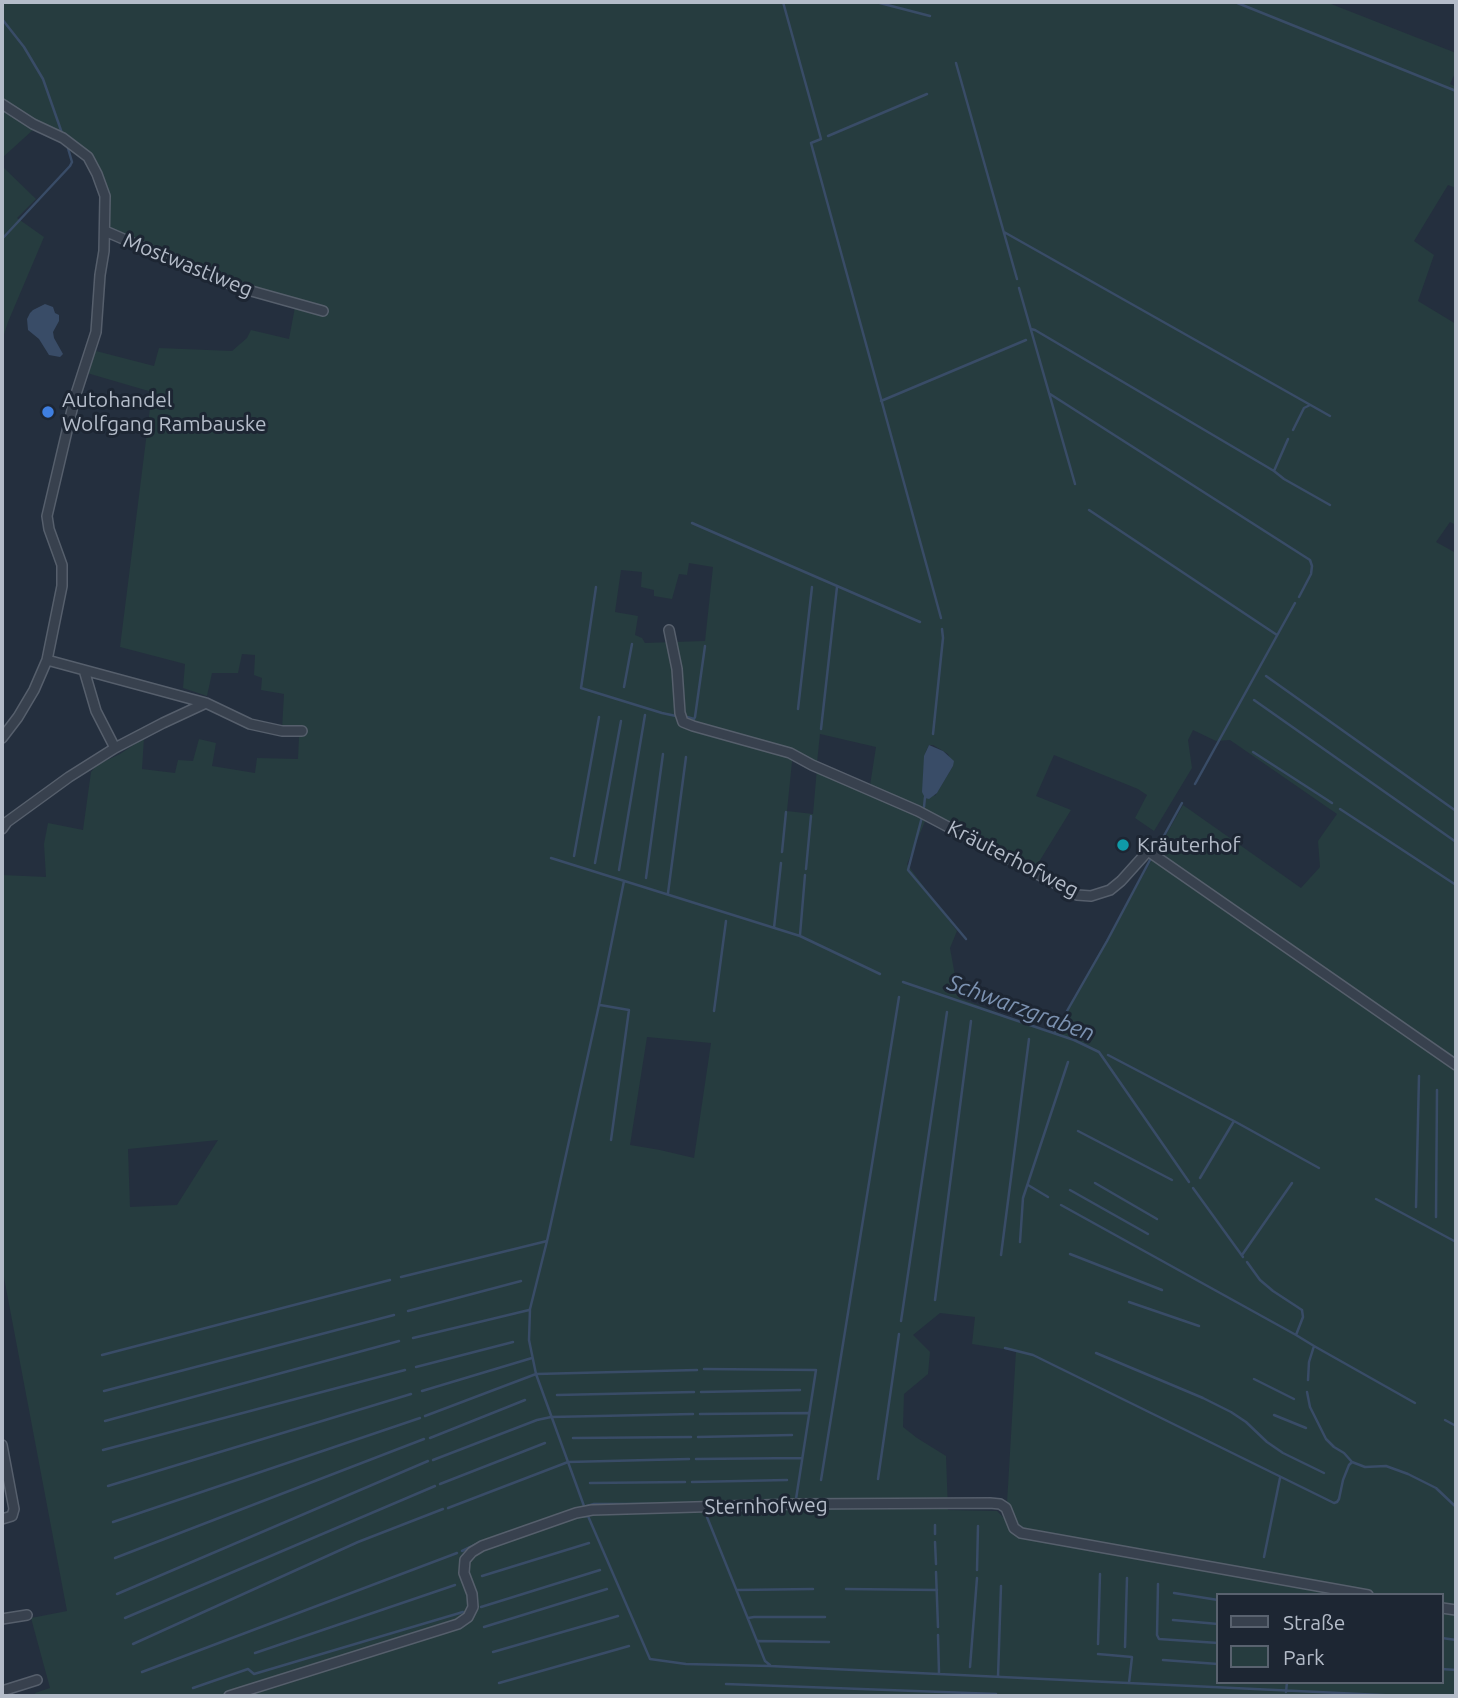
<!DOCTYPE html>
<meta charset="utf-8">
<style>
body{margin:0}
#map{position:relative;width:1458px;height:1698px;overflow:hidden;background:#242f3e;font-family:Ubuntu,sans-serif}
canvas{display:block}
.frame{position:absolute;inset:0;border:4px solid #b4bcc9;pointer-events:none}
.legend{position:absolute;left:1216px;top:1593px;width:228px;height:91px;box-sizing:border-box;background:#1d2633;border:2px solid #59626f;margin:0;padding:9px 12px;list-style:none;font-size:21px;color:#b4bcc9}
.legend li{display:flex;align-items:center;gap:14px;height:35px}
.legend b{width:35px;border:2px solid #59626f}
</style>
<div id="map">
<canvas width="1458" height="1698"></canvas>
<div class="frame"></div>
<ul class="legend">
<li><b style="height:9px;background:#38414e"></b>Straße</li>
<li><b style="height:19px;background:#263c3f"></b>Park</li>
</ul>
</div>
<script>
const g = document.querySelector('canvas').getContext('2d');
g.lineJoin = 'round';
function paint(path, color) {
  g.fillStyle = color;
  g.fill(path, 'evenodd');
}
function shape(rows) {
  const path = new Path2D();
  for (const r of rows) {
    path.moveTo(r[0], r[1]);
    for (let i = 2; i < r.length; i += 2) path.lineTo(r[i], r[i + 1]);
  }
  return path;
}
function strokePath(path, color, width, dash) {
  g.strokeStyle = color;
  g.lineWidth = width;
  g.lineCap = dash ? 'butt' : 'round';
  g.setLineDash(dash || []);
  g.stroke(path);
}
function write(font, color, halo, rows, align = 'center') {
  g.font = font + ' Ubuntu,sans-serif';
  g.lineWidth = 6;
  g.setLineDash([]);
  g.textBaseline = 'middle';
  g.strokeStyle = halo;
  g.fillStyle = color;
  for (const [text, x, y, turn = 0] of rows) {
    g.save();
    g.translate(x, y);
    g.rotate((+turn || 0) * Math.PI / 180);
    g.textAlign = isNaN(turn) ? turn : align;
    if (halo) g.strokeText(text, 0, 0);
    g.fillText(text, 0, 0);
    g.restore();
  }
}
paint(shape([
 [2,2,1326,2,1456,53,1456,71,1450,84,1456,87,1456,188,1448,185,1414,241,1434,255,1418,301,1456,324,1456,525,1450,522,1436,542,1456,553,1456,573,1455,575,1456,577,1456,1696,36,1696,35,1693,50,1688,31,1618,67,1611,2,1267,2,875,46,877,44,844,48,823,83,830,91,772,97,765,120,754,144,738,142,769,175,773,178,760,193,761,199,739,216,743,212,766,255,773,257,758,298,759,299,736,282,729,284,694,261,690,262,678,254,675,255,655,242,654,238,673,212,673,207,696,183,688,185,664,120,647,152,392,87,373,96,351,154,366,159,348,232,351,247,338,251,330,289,339,295,307,114,237,99,234,102,203,95,179,83,157,64,144,34,129,2,158],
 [689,563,713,567,705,641,645,643,642,638,635,635,638,616,615,612,621,570,642,572,641,587,654,590,654,596,672,599,679,574,687,575],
 [1193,730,1216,741,1230,740,1337,814,1318,841,1320,867,1301,888,1183,805,1053,1034,959,998,950,948,957,931,907,864,929,812,1037,865,1071,810,1036,796,1054,755,1138,789,1147,795,1135,818,1154,831,1192,768,1188,740],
 [820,734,876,747,869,792,817,768,813,814,787,811,793,752,817,763],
 [929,745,933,745,948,754,953,766,935,796,923,776,926,751],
 [647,1037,711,1043,694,1158,660,1150,630,1145],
 [218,1140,177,1205,130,1207,128,1149],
 [940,1313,975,1317,972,1344,1016,1351,1006,1520,997,1511,948,1510,946,1456,917,1438,903,1427,904,1394,928,1374,930,1352,913,1335],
 [1218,1595,1442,1595,1442,1682,1218,1682],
 [2,166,36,199,17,218,44,237,8,322,2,341]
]), '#263c3f');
paint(shape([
 [45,304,53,307,55,313,59,315,59,321,53,332,54,338,63,354,60,357,49,355,39,339,28,330,27,319,30,313,33,310],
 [929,745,943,751,954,761,953,766,937,793,929,799,925,798,922,792,924,756]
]), '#394c67');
strokePath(shape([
 [783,2,821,139,811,143,941,618],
 [876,2,930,16],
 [1235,2,1456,91],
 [2,19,24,47,43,79,63,136],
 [956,63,1017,279],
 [828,136,927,94],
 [1004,232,1330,416],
 [2,239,70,166,72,162,67,145],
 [1019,288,1075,484],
 [1031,329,1035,330,1274,471,1284,479,1330,505],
 [1050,394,1310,560,1312,566,1311,574,1299,597],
 [881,401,1026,340],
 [1293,430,1304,408,1310,405],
 [1274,471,1288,439],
 [1089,510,1277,635],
 [692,523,920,622],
 [596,587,581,688,662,713,676,716],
 [1266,676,1456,811],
 [624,687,632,644],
 [1254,700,1456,842],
 [798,709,812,587],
 [687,717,694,719,695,717,705,646],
 [821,729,837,587],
 [933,734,943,638,942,629],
 [1253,752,1332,803],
 [1195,784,1295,603],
 [924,807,925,797],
 [1340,809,1456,885],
 [922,817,908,870,966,939],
 [782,852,786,812],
 [1155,852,1182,803],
 [574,856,599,717],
 [551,858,800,936,880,974],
 [595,863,621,721],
 [806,869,811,816],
 [619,870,645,715],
 [646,878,663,754],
 [668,893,686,757],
 [774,928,781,863],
 [800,935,805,875],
 [903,982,1074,1040,1099,1052,1189,1182],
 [600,1005,629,1010,611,1140],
 [714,1011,726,921],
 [1055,1032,1107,941,1150,860],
 [1108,1055,1234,1121,1319,1168],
 [1456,1099,1456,1144],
 [1078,1131,1172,1180],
 [1200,1178,1234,1121],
 [1095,1183,1157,1219],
 [1028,1185,1048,1197],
 [1193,1188,1243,1257],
 [1070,1190,1148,1234],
 [1376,1199,1456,1242],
 [1061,1205,1296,1335],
 [1416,1207,1419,1076],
 [1436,1217,1437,1090],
 [1020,1242,1023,1198,1068,1062],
 [1070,1254,1162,1290],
 [1001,1255,1029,1039],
 [1242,1255,1292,1183],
 [1247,1262,1260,1280,1273,1291,1302,1310,1303,1317,1296,1335,1314,1346,1309,1362,1308,1380],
 [401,1277,547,1241],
 [935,1300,971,1021],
 [1129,1302,1199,1326],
 [408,1311,521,1281],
 [901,1321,947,1012],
 [413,1338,529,1310],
 [1314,1346,1415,1403],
 [1005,1348,1033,1355,1334,1503,1337,1502,1339,1499,1343,1480,1349,1465,1352,1462],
 [1096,1353,1203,1398,1231,1412,1246,1422,1267,1442,1283,1453,1324,1473],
 [102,1355,390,1280],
 [416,1367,513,1342],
 [704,1369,816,1370,796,1499,793,1501],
 [1254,1379,1294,1399],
 [104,1391,394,1315],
 [422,1391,532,1358],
 [701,1392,800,1390],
 [1307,1392,1310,1407,1326,1439,1334,1447,1344,1453,1352,1462,1365,1467,1386,1466,1408,1474,1436,1488,1456,1507],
 [557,1395,694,1392],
 [700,1414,808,1413],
 [1274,1415,1306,1428],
 [425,1416,536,1374,697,1370],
 [1445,1420,1456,1426],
 [105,1421,399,1341],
 [698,1437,792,1435],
 [430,1438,525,1400],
 [573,1438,691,1437],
 [103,1450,405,1370],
 [696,1459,802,1458],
 [433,1460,537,1420,551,1417,693,1414],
 [878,1479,899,1334],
 [821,1480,899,997],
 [692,1482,787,1480],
 [590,1483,685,1482],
 [440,1484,545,1443],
 [108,1486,411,1394],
 [584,1506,536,1374,529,1340,530,1309,547,1241,599,1005,624,881],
 [448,1508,568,1462,689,1459],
 [576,1509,594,1504,664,1504],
 [577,1517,588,1516,650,1659,686,1664,770,1666,1402,1696],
 [707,1517,765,1661,770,1665],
 [113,1522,420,1418],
 [935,1534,935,1525],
 [935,1542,936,1564],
 [462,1551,481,1542],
 [1264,1557,1280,1478],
 [115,1558,424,1439],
 [977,1570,978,1526],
 [936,1572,938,1627],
 [482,1576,589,1543],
 [1158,1584,1157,1635,1159,1639,1218,1643],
 [846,1589,937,1590],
 [737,1590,813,1589],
 [1174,1593,1218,1600],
 [117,1594,428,1461],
 [481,1607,600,1570],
 [125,1618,435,1486],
 [748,1618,754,1617,825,1617],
 [1173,1620,1218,1624],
 [484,1627,607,1589],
 [938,1635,939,1673],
 [1442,1638,1456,1640],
 [758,1641,829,1642],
 [133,1644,358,1542,443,1509],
 [1098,1644,1100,1574],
 [1125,1647,1127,1578],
 [493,1652,618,1616],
 [255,1653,455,1585],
 [1098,1654,1132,1657,1129,1683],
 [1163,1660,1218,1664],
 [970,1667,977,1578],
 [1442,1669,1456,1670],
 [142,1672,457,1553],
 [998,1677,1001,1586],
 [499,1683,629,1646],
 [726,1684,996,1694],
 [193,1688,248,1669,254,1674,463,1612],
 [1286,1692,1287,1682]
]), '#394c67', 2.5);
const minor = shape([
 [2,104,33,124,63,138,88,157,97,174,105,196,104,251,100,275,96,332,75,397,47,516,49,529,62,565,62,586,47,660,34,690,18,717,2,738],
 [105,231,174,261,237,287,323,311],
 [669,630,677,669,680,713,683,722,693,726,790,753,812,765,918,811,1077,895,1091,896,1110,890,1121,881,1148,851,1456,1065],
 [47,660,206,703,250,724,282,731,302,731],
 [84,670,96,711,115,748],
 [2,829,7,822,69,777,115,748,163,723,206,703],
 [2,1445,14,1509,12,1516,2,1519],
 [1442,1608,1456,1610],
 [2,1619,27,1615],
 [2,1691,37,1680],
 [229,1696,458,1624,468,1617,473,1607,472,1594,464,1573,465,1560,472,1552,482,1546,576,1513,592,1510,797,1504,990,1503,1000,1504,1006,1508,1014,1528,1021,1533,1368,1595]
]);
strokePath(minor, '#565f6c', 12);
strokePath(minor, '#38414e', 9);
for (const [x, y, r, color] of [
 [48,412,7,"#3f7fe0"],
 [1123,845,7,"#0f9aa8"]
]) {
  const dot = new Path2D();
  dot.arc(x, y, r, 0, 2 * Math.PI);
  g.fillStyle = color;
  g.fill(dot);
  strokePath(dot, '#1d2633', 2.5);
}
write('21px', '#b4bcc9', '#1d2633', [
 ["Mostwastlweg",188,265,22],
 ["Kräuterhofweg",1013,859,27],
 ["Sternhofweg",766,1506,-1]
]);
write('21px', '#b4bcc9', '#1d2633', [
 ["Autohandel",62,400],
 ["Wolfgang Rambauske",62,424],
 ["Kräuterhof",1137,845]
], 'left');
write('italic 23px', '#7c92b1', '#1d2633', [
 ["Schwarzgraben",1021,1008,20]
]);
</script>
